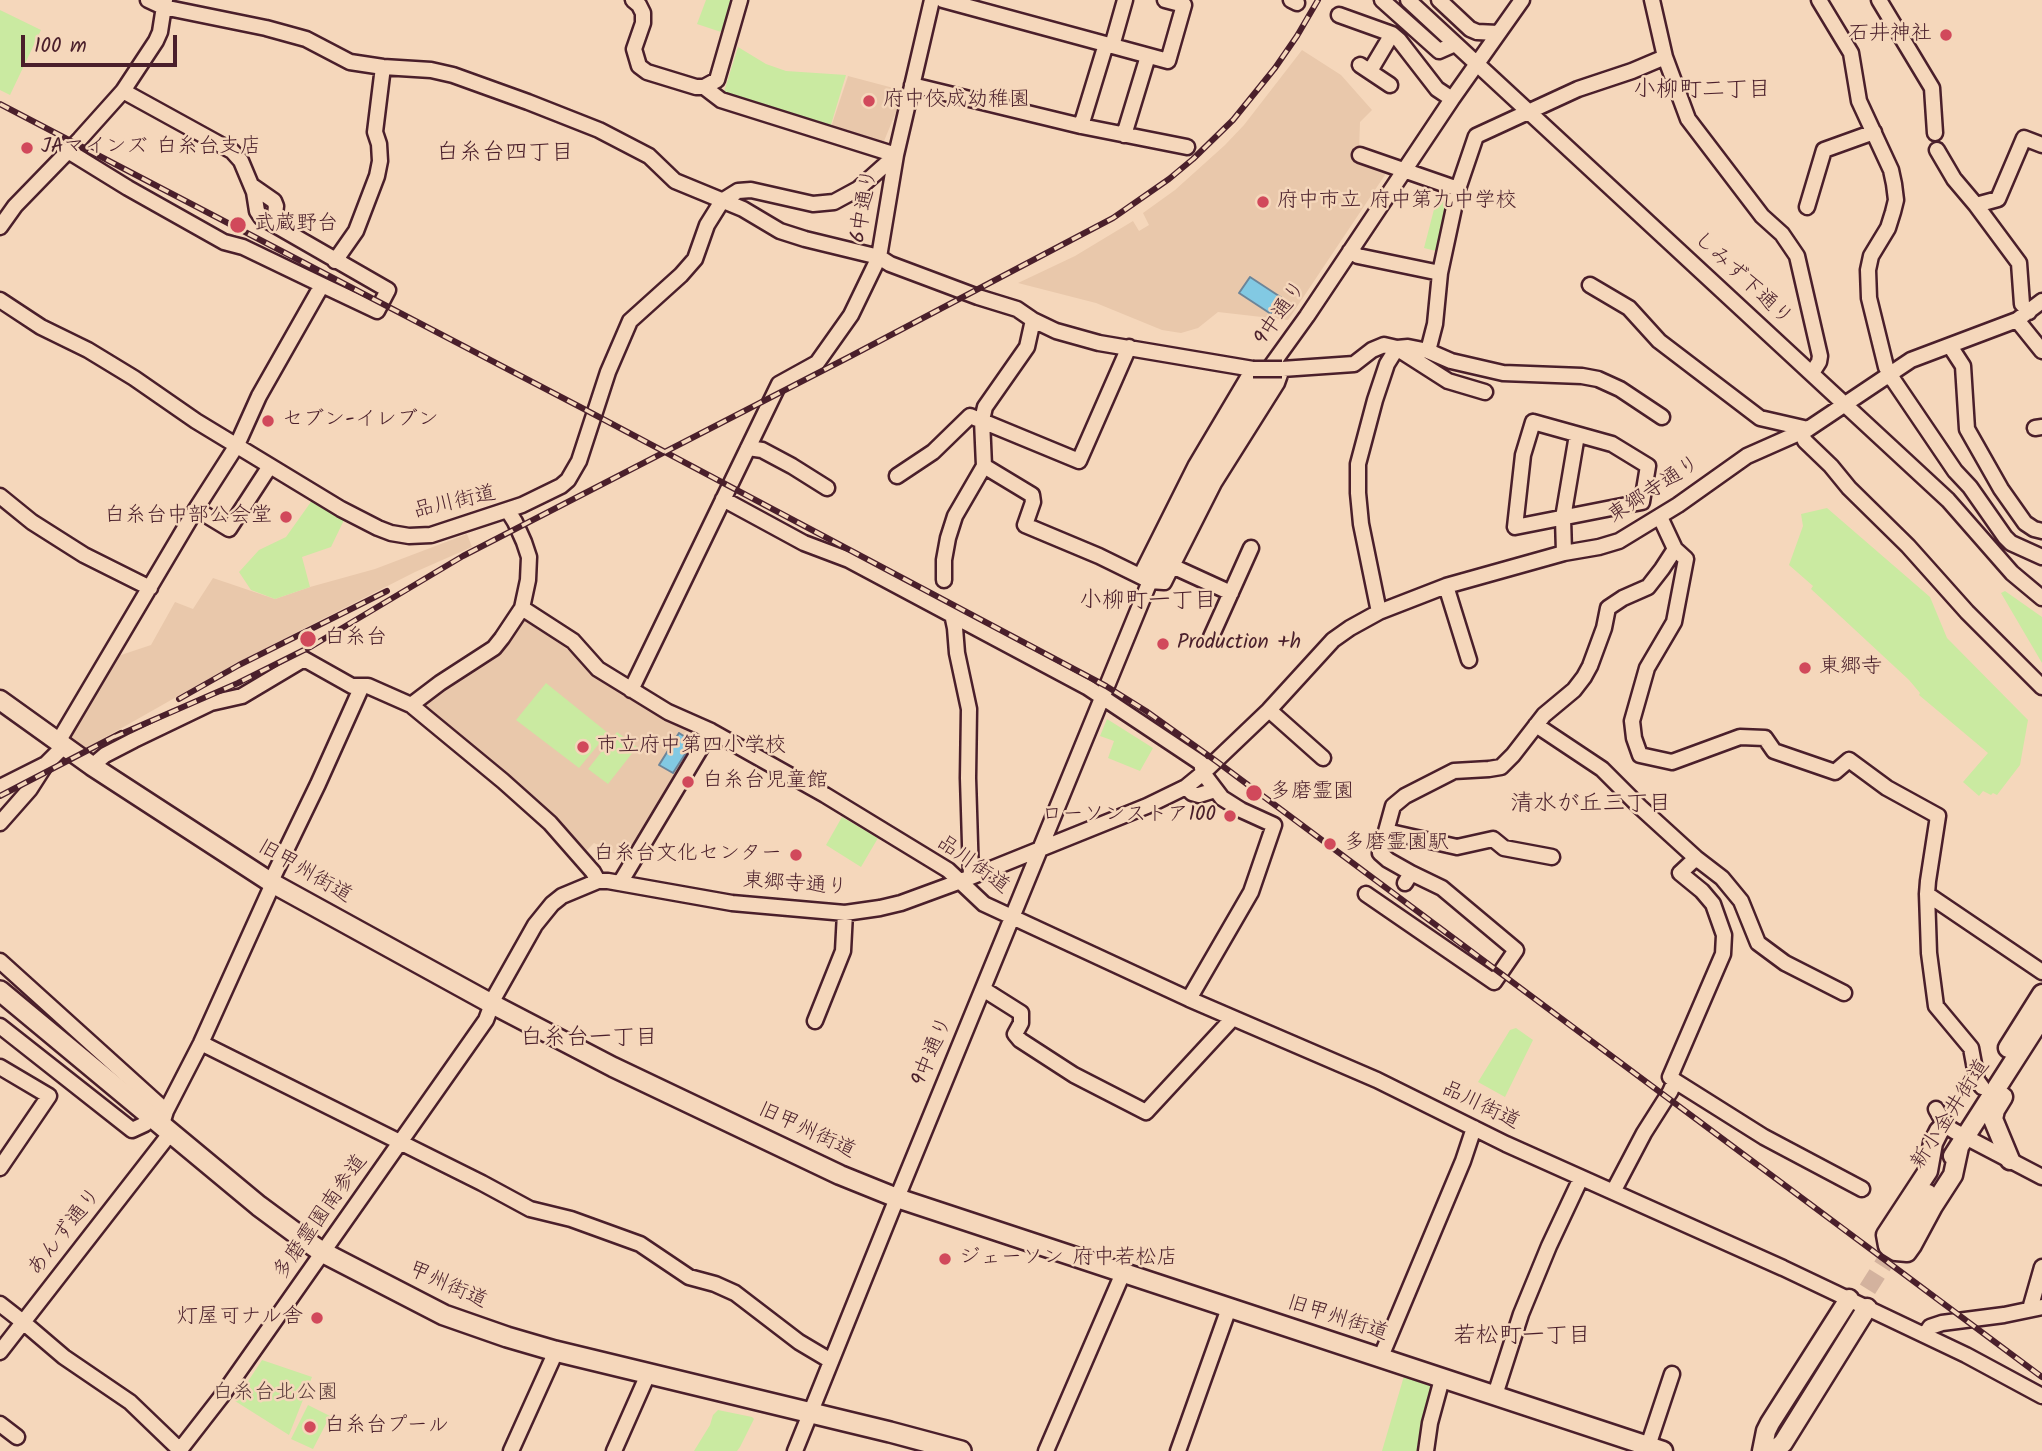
<!DOCTYPE html>
<meta charset="utf-8">
<style>
body{margin:0}
#map{position:relative;width:2042px;height:1451px;overflow:hidden;background:#f5d7bb;font-family:Kalam,sans-serif}
canvas{display:block}
.scale{position:absolute;left:21px;top:35px;width:156px;height:32px;box-sizing:border-box;border:4px solid #4a1f2b;border-top:0;padding-left:9px;font-size:21px;line-height:24px;white-space:nowrap;color:#4a1f2b;-webkit-text-stroke:5px #f5d7bb;paint-order:stroke}
</style>
<div id="map">
<canvas width="2042" height="1451"></canvas>
<div class="scale">100 m</div>
</div>
<script>
const g = document.querySelector('canvas').getContext('2d');
g.lineJoin = 'round';
function paint(path, color) {
  g.fillStyle = color;
  g.fill(path, 'evenodd');
}
function shape(rows) {
  const path = new Path2D();
  for (const r of rows) {
    path.moveTo(r[0], r[1]);
    for (let i = 2; i < r.length; i += 2) path.lineTo(r[i], r[i + 1]);
  }
  return path;
}
function strokePath(path, color, width, dash) {
  g.strokeStyle = color;
  g.lineWidth = width;
  g.lineCap = dash ? 'butt' : 'round';
  g.setLineDash(dash || []);
  g.stroke(path);
}
function write(font, color, halo, rows, align = 'center') {
  g.font = font + ' Kalam,"Klee One",sans-serif';
  g.lineWidth = 5;
  g.setLineDash([]);
  g.textBaseline = 'middle';
  g.strokeStyle = halo;
  g.fillStyle = color;
  for (const [text, x, y, turn = 0] of rows) {
    g.save();
    g.translate(x, y);
    g.rotate((+turn || 0) * Math.PI / 180);
    g.textAlign = isNaN(turn) ? turn : align;
    if (halo) g.strokeText(text, 0, 0);
    g.fillText(text, 0, 0);
    g.restore();
  }
}
paint(shape([
 [1302,50,1341,75,1372,110,1360,122,1359,151,1355,162,1387,172,1288,320,1218,312,1198,328,1181,333,1162,330,1096,303,1018,283,1075,256,1133,221,1139,231,1149,225,1143,213,1175,190,1225,145,1244,125],
 [848,76,901,90,896,112,882,146,830,130],
 [467,534,472,547,415,572,238,662,83,750,67,738,112,658,151,645,175,602,193,609,213,578,275,599,310,587,375,569],
 [526,615,602,679,652,711,703,734,627,860,594,843,584,853,421,705,497,651]
]), '#e9c8ab');
paint(shape([
 [706,0,733,0,721,32,697,24],
 [0,10,41,30,10,95,0,90],
 [738,47,766,64,786,71,846,75,830,128,723,95],
 [1438,194,1452,202,1440,252,1424,248],
 [313,499,345,518,331,547,302,557,310,587,275,599,251,590,239,572,259,550,286,537],
 [1827,508,1930,597,1947,638,2028,720,2020,765,1997,795,1993,793,1991,795,1983,791,1979,796,1963,782,1988,753,1919,695,1920,693,1909,680,1811,589,1813,586,1789,565,1803,526,1801,514],
 [2005,591,2042,617,2042,663,2001,593],
 [546,683,608,733,579,768,516,720],
 [1107,719,1153,748,1140,771,1108,758,1114,741,1100,736],
 [617,732,637,747,608,784,588,769],
 [842,817,878,838,861,867,826,845],
 [1516,1028,1533,1040,1505,1097,1478,1082,1510,1030],
 [262,1360,312,1377,289,1435,235,1401],
 [1404,1376,1436,1387,1422,1451,1382,1451],
 [308,1405,330,1416,313,1449,291,1439],
 [718,1410,752,1417,754,1419,740,1447,737,1451,694,1451,710,1425,713,1415]
]), '#caeaa1');
const water = shape([
 [1250,277,1282,298,1271,314,1239,293,1250,277],
 [679,733,693,742,673,773,659,765,679,733]
]);
paint(water, '#82c9e3');
strokePath(water, '#6c8599', 2);
strokePath(shape([
 [1853,1312,1900,1238]
]), '#d3b29e', 18, [18, 9]);
const minor = shape([
 [148,0,163,7,266,28,306,39,350,62,383,67,431,70,453,75,528,102,599,130,649,156,675,181,743,209,780,231,805,239,879,257,890,264,978,297,1017,309,1033,320,1056,331,1099,343,1253,369,1196,465,1143,571,1150,581],
 [633,0,639,5,643,13,643,23,634,49,639,66,647,72,696,87,704,87,717,80,740,0],
 [943,0,1168,61,1184,5,1165,0],
 [1291,0,1297,3],
 [1382,0,1439,51,1455,44],
 [1408,0,1948,500,2012,573,2042,598],
 [1439,0,1470,29,1477,32,1498,33],
 [1652,0,1665,57,1688,119,1762,216,1782,234,1797,256,1820,356,1819,362,1812,373],
 [1819,0,1851,53,1859,101,1891,170,1894,184,1896,200,1893,212,1888,228,1871,256,1868,270,1869,298,1886,367,1894,381,1955,471,1970,487,2005,537,2011,543,2042,557],
 [1879,0,1932,88,1935,133],
 [1339,15,1392,34,1399,40,1437,89,1452,99],
 [1112,46,1125,0],
 [1360,65,1390,85],
 [1370,71,1392,34],
 [912,85,1081,126,1187,147],
 [704,87,721,100,896,155],
 [123,91,232,151,241,161,254,192,257,211,261,217,388,290,377,311,322,285],
 [1081,126,1106,44],
 [1124,135,1148,56],
 [1937,150,1954,179,1976,205,2019,263,2022,304,2029,312],
 [1360,155,1458,189],
 [251,185,274,201,276,206,274,224],
 [1976,205,1998,199,2024,138,2042,145],
 [1807,207,1824,150,1874,132],
 [0,227,15,206,80,139,123,91,156,41,160,32,165,0],
 [1350,251,1358,256,1440,273],
 [335,261,356,231,377,176,380,161,379,144,375,132,383,67],
 [1590,285,1629,308,1659,341,1760,418,1808,429],
 [0,300,41,327,88,350,134,378,196,421,341,509,378,528,391,533,409,536,431,535,522,505,561,486,568,480,579,461,608,372,630,321,681,275,695,259,707,225,722,201,738,191,751,190,813,204,834,202,858,189,896,155],
 [2017,320,2042,351],
 [1950,346,1963,366,1967,429,2001,489,2025,523,2034,529,2042,531],
 [1398,349,1448,381,1485,392],
 [1428,351,1435,324,1440,273,1458,189,1476,136,1578,89,1632,71,1665,57],
 [1533,422,1612,444,1648,466,1642,502,1515,527,1523,455,1533,422],
 [2035,428,2042,427],
 [1801,432,1805,441,1831,466,1849,488,1908,546,1967,612,2042,687],
 [748,448,762,450,792,466,827,488],
 [984,466,1032,495,1033,502,1025,525,1099,556,1150,581,1164,582,1172,566,1231,593],
 [897,476,933,452,970,416,1079,461,1129,347],
 [0,496,32,522,84,555,150,588],
 [723,499,804,543,849,560,1087,687,1201,763,1203,773,1222,798,1241,810,1274,825,1251,892,1189,999],
 [196,509,229,529,270,466],
 [1660,517,1675,549,1686,559,1674,622,1647,668,1632,721,1634,738,1640,755,1672,762,1740,737,1765,738,1774,751,1835,772,1849,760,1887,788,1938,816,1928,881,1927,894,1929,953,1936,1006,1971,1048,1977,1080,1982,1087],
 [1564,553,1563,518,1577,435],
 [1172,566,1214,483,1277,383,1282,369,1354,364,1372,350,1384,345,1397,348,1408,347,1428,351,1451,361,1503,373,1582,376,1598,379,1620,389,1662,417],
 [944,580,944,560,948,538,955,516,984,466,982,420,985,407,1027,347,1033,320],
 [1446,586,1469,660],
 [522,608,573,641,598,669,668,712,711,731,825,795,948,870,984,904,1189,999,1377,1080,1506,1144,1783,1268,1966,1355,2042,1396],
 [1379,612,1361,524,1358,493,1358,464,1375,400,1387,364,1397,348],
 [952,614,955,628,957,653,969,709,968,778,971,876],
 [1211,637,1251,548],
 [631,690,779,384,817,363,851,315,879,257,896,155,932,0],
 [411,705,440,683,494,648,502,638,522,608,528,580,529,557,524,542,515,522,510,514,506,511],
 [1269,710,1323,758],
 [1536,725,1602,769,1640,807,1696,858,1722,878,1741,901,1758,943,1785,963,1844,993],
 [58,742,196,509,237,445,259,396,322,285,243,247,224,242,128,188,68,151],
 [92,766,105,755,134,740,211,703,242,696,304,659,352,686,368,686,411,705,503,781,550,823,593,872,598,881],
 [0,787,46,764,64,746],
 [1186,787,1192,793,1199,795,1215,790],
 [0,823,30,789,46,764],
 [1386,831,1457,847,1493,839,1504,848,1552,857],
 [1411,873,1388,860,1380,853,1393,806,1405,796,1454,771,1489,769,1501,767,1513,755,1544,715,1574,690,1584,677,1590,666,1604,628,1608,608,1623,598,1648,587,1662,569,1675,549],
 [620,883,711,731],
 [1366,894,1494,982,1516,950,1442,888,1411,873,1405,883],
 [1927,894,2042,972],
 [0,961,166,1111],
 [983,989,1021,1013,1021,1023,1015,1034,1020,1040,1074,1075,1146,1112,1233,1018],
 [815,1021,843,951,845,913],
 [0,1026,132,1130,145,1124],
 [201,1043,482,1183,530,1209,571,1219,640,1244,689,1277,715,1284,735,1293,799,1342,831,1361],
 [0,1067,49,1096,0,1168],
 [1675,1081,1764,1137,1862,1189],
 [1936,1109,1945,1125,1954,1131,2042,1177],
 [162,1124,166,1111,201,1043,271,888,274,875,318,784,362,686],
 [1613,1192,1644,1133,1670,1092,1675,1081,1670,1077,1723,954,1724,935,1713,904,1702,891,1680,873,1696,858],
 [0,1304,23,1322,64,1357,130,1402,181,1451],
 [2030,1309,2042,1267],
 [1925,1335,1930,1327,1942,1323,2004,1315,2042,1307],
 [0,1352,165,1140,170,1136,174,1135],
 [1380,1359,1463,1161,1474,1128],
 [1495,1395,1521,1314,1549,1246,1581,1178],
 [0,1424,17,1437],
 [1648,1446,1672,1374],
 [179,1451,221,1397,486,1020,495,996,535,925,552,904,562,896,598,881,608,881,732,903,845,913,880,908,901,903,961,881,1147,806,1186,787,1203,773,1269,710,1333,640,1350,628,1379,612,1446,586,1564,553,1599,547,1619,541,1678,505,1747,456,1808,429,1911,360,2017,320,2042,301],
 [511,1451,553,1358],
 [614,1451,645,1381],
 [795,1451,897,1198,1150,581,1199,487,1271,366,1307,316,1452,99,1522,0],
 [1046,1451,1123,1273],
 [1178,1451,1229,1308],
 [1426,1451,1430,1423,1442,1379]
]);
const major = shape([
 [0,700,92,766,272,883,492,1004,613,1067,840,1175,897,1198,1663,1451],
 [2008,1048,2042,994],
 [2003,1097,1995,1110,1993,1119,2010,1160],
 [1945,1125,1939,1131,1933,1143,1928,1171,1886,1235,1888,1246,1896,1251,1907,1252,1912,1245,1933,1206,1953,1175,1959,1147],
 [1953,1156,2042,1017],
 [1900,1238,1928,1194],
 [1762,1451,1766,1431,1770,1423,1849,1299],
 [1774,1451,1783,1443,1867,1308]
]);
const highway = shape([
 [0,991,259,1206,309,1243,322,1252,444,1315,507,1337,555,1351,890,1432,961,1451]
]);
strokePath(minor, '#4a1f2b', 19);
strokePath(major, '#4a1f2b', 23);
strokePath(highway, '#4a1f2b', 24);
strokePath(minor, '#f5d7bb', 14);
strokePath(major, '#f5d7bb', 18);
strokePath(highway, '#f5d7bb', 19);
const rail = shape([
 [0,104,584,409,1106,686,1146,711,1216,761,2042,1377],
 [179,699,239,665,387,591],
 [114,737,238,683,312,646,463,556,849,357,1113,218,1169,179,1193,159,1233,120,1275,68,1297,36,1318,0],
 [0,796,121,733]
]);
strokePath(rail, '#4a1f2b', 6);
strokePath(rail, '#f5d7bb', 3.5, [10]);
const minorBridge = shape([
 [1253,369,1282,369]
]);
strokePath(minorBridge, '#4a1f2b', 19, []);
strokePath(minorBridge, '#f5d7bb', 14);
for (const [x, y, r, color] of [
 [1946,35,7,"#d1495b"],
 [869,101,7,"#d1495b"],
 [27,148,7,"#d1495b"],
 [1263,202,7,"#d1495b"],
 [238,225,9,"#d1495b"],
 [268,421,7,"#d1495b"],
 [286,517,7,"#d1495b"],
 [308,639,9,"#d1495b"],
 [1163,644,7,"#d1495b"],
 [1805,668,7,"#d1495b"],
 [583,747,7,"#d1495b"],
 [688,782,7,"#d1495b"],
 [1254,793,9,"#d1495b"],
 [1230,816,7,"#d1495b"],
 [1330,844,7,"#d1495b"],
 [796,855,7,"#d1495b"],
 [945,1259,7,"#d1495b"],
 [317,1318,7,"#d1495b"],
 [310,1427,7,"#d1495b"]
]) {
  const dot = new Path2D();
  dot.arc(x, y, r, 0, 2 * Math.PI);
  g.fillStyle = color;
  g.fill(dot);
  strokePath(dot, '#f5d7bb', 2.5);
}
write('21px', '#4a1f2b', '#f5d7bb', [
 ["石井神社",1932,35,"right"],
 ["府中佼成幼稚園",883,101],
 ["JAマインズ 白糸台支店",41,148],
 ["府中市立 府中第九中学校",1277,202],
 ["武蔵野台",254,225],
 ["セブン-イレブン",282,421],
 ["白糸台中部公会堂",272,517,"right"],
 ["白糸台",324,639],
 ["Production +h",1177,644],
 ["東郷寺",1819,668],
 ["市立府中第四小学校",597,747],
 ["白糸台児童館",702,782],
 ["多磨霊園",1270,793],
 ["ローソンストア100",1216,816,"right"],
 ["多磨霊園駅",1344,844],
 ["白糸台文化センター",782,855,"right"],
 ["ジェーソン 府中若松店",959,1259],
 ["灯屋可ナル舎",303,1318,"right"],
 ["白糸台プール",324,1427]
], 'left');
write('21px', '#4a1f2b', '#f5d7bb', [
 ["6中通り",866,206,-80],
 ["しみず下通り",1742,280,43],
 ["9中通り",1282,314,-55],
 ["東郷寺通り",1655,491,-33],
 ["品川街道",455,504,-13],
 ["品川街道",972,866,36],
 ["旧甲州街道",304,873,30],
 ["東郷寺通り",795,886,4],
 ["9中通り",934,1052,-67],
 ["品川街道",1480,1107,26],
 ["新小金井街道",1952,1115,-57],
 ["旧甲州街道",806,1132,25],
 ["多磨霊園南参道",322,1218,-55],
 ["あんず通り",66,1233,-52],
 ["甲州街道",447,1287,24],
 ["旧甲州街道",1337,1320,18]
]);
write('21px', '#5d3d3d', '#f5d7bb', [
 ["白糸台北公園",275,1394]
]);
write('23px', '#4a1f2b', '#f5d7bb', [
 ["小柳町二丁目",1702,92],
 ["白糸台四丁目",505,155],
 ["小柳町一丁目",1148,603],
 ["清水が丘三丁目",1591,806],
 ["白糸台一丁目",589,1040],
 ["若松町一丁目",1522,1338]
]);
</script>
